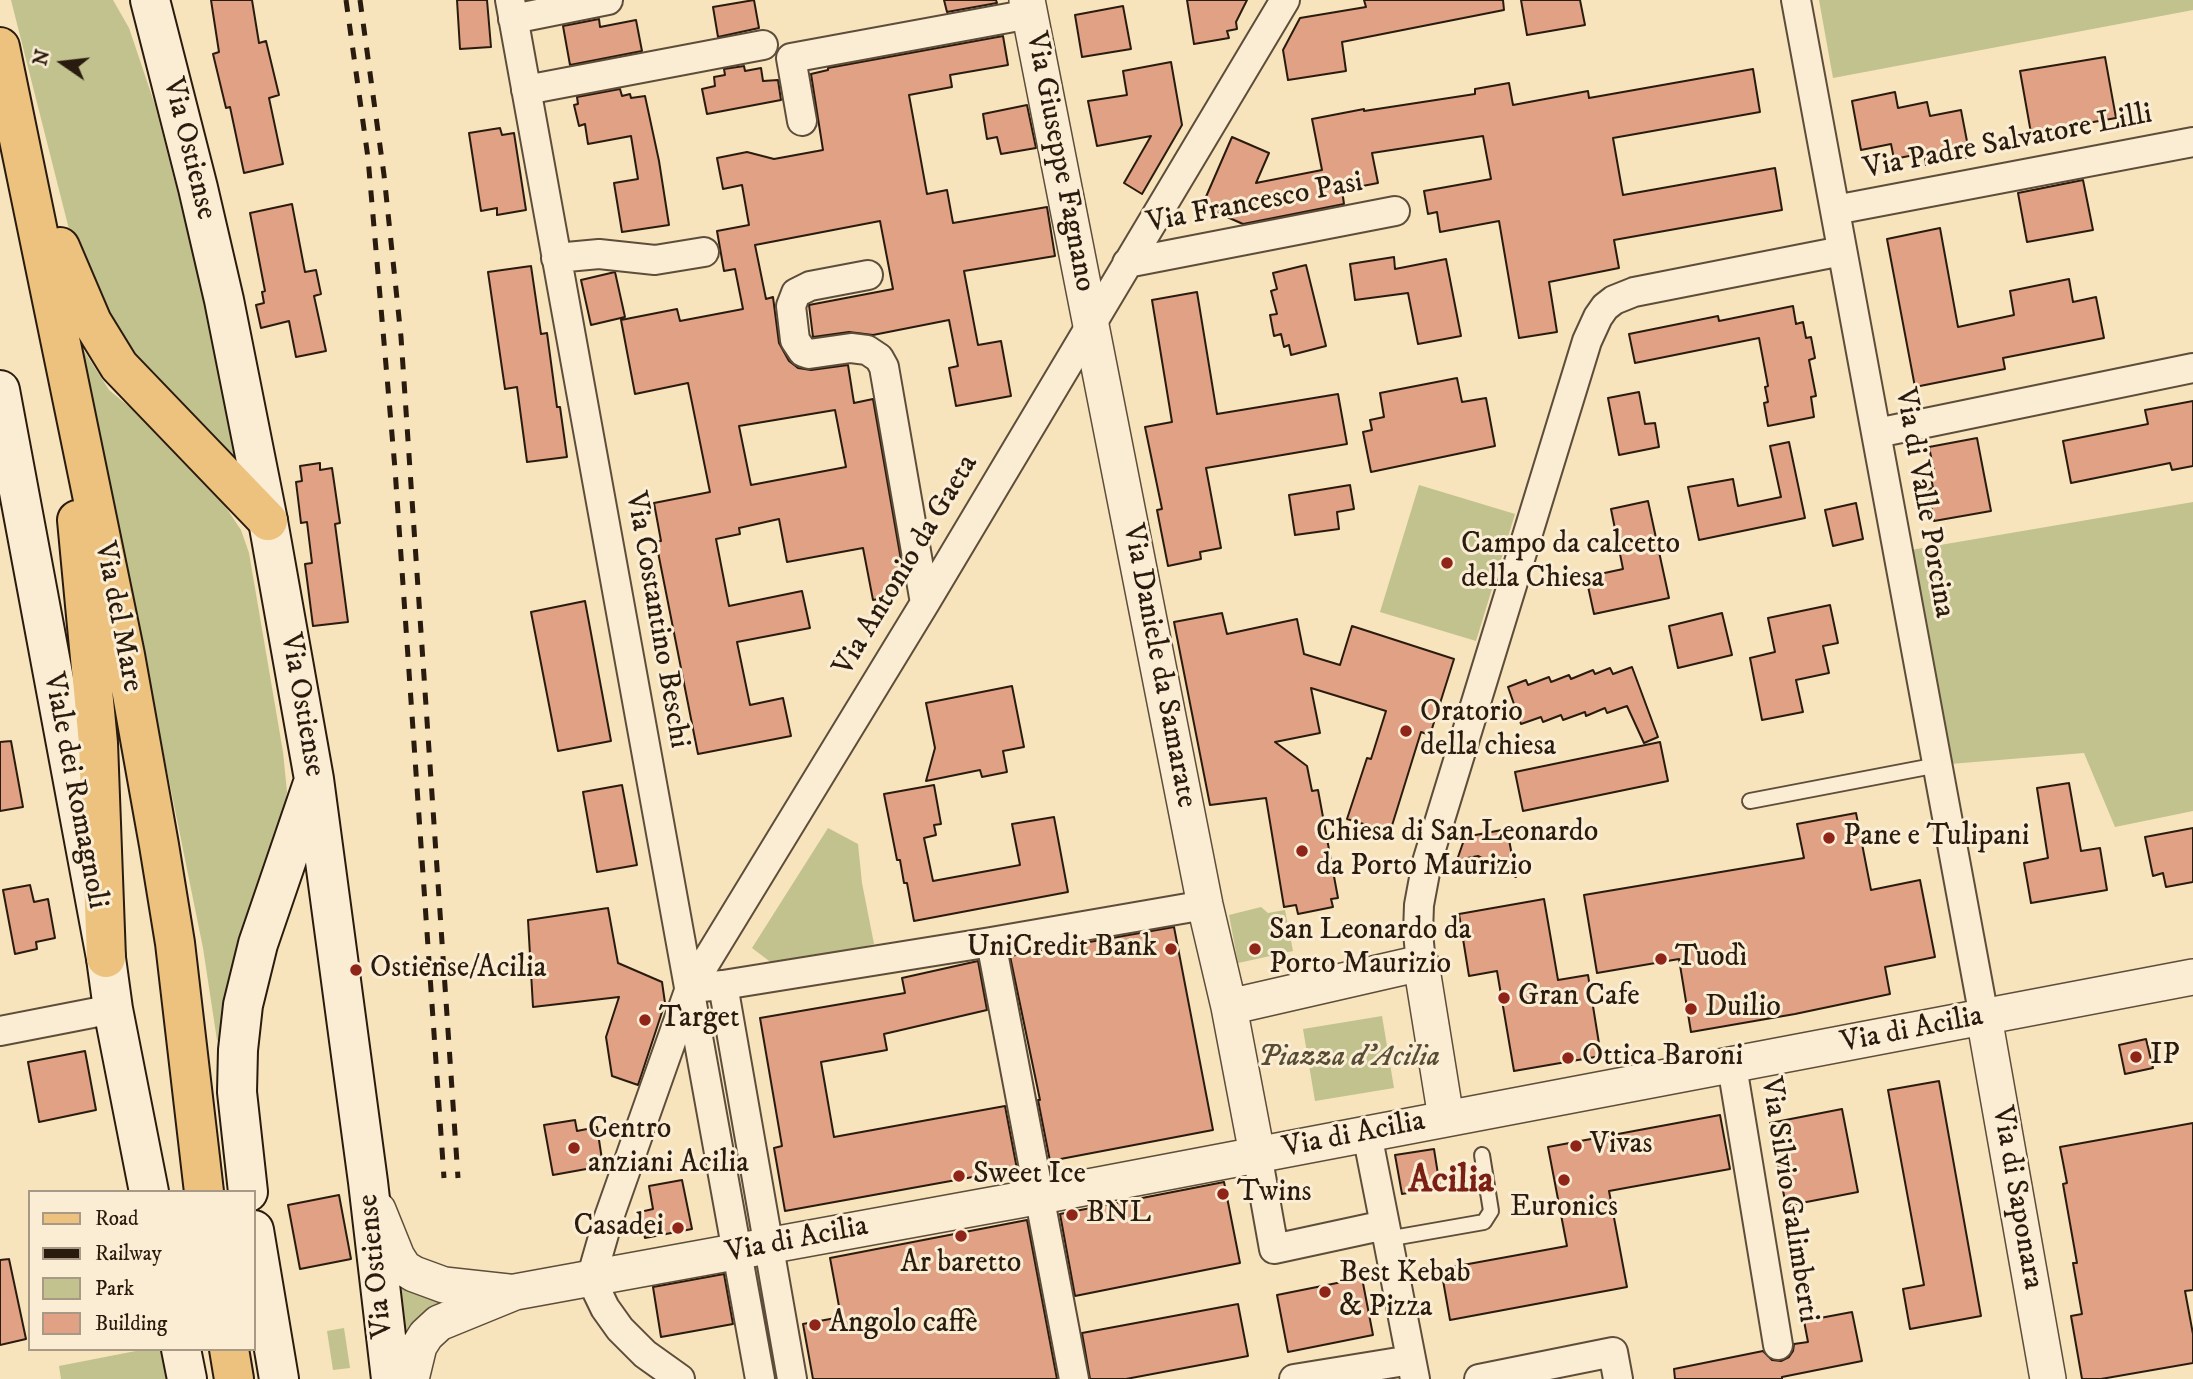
<!DOCTYPE html>
<meta charset="utf-8">
<style>
body{margin:0}
#map{position:relative;width:2193px;height:1379px;overflow:hidden;background:#f7e3bc;font-family:"IM FELL DW Pica",serif}
canvas{display:block}
.legend{position:absolute;left:28px;top:1190px;width:228px;height:161px;box-sizing:border-box;background:#faedd3;border:2px solid #a79985;margin:0;padding:9px 12px;list-style:none;font-size:21px;color:#2a1b0f}
.legend li{display:flex;align-items:center;gap:14px;height:35px}
.legend b{width:35px;border:2px solid #a79985}
.north{position:absolute;left:28px;top:28px;width:70px;height:70px;-webkit-text-stroke:5px #faedd3;paint-order:stroke;rotate:284deg;font-size:19px;font-weight:700;line-height:28px;text-align:center;color:#2a1b0f}
.north::after{content:'';display:block;margin:auto;width:24px;height:32px;background:#2a1b0f;clip-path:polygon(50% 0,100% 100%,50% 72%,0 100%)}
</style>
<div id="map">
<canvas width="2193" height="1379"></canvas>
<ul class="legend">
<li><b style="height:9px;background:#ecc27e"></b>Road</li>
<li><b style="height:9px;background:#2a1b0f"></b>Railway</li>
<li><b style="height:19px;background:#c1c28d"></b>Park</li>
<li><b style="height:19px;background:#e0a185"></b>Building</li>
</ul>
<div class="north">N</div>
</div>
<script>
const g = document.querySelector('canvas').getContext('2d');
g.lineJoin = 'round';
function paint(path, color) {
  g.fillStyle = color;
  g.fill(path, 'evenodd');
}
function shape(rows) {
  const path = new Path2D();
  for (const r of rows) {
    path.moveTo(r[0], r[1]);
    for (let i = 2; i < r.length; i += 2) path.lineTo(r[i], r[i + 1]);
  }
  return path;
}
function strokePath(path, color, width, dash) {
  g.strokeStyle = color;
  g.lineWidth = width;
  g.lineCap = dash ? 'butt' : 'round';
  g.setLineDash(dash || []);
  g.stroke(path);
}
function write(font, color, halo, rows, align = 'center') {
  g.font = font + ' "IM FELL DW Pica",serif';
  g.lineWidth = 6;
  g.setLineDash([]);
  g.textBaseline = 'middle';
  g.strokeStyle = halo;
  g.fillStyle = color;
  for (const [text, x, y, turn = 0] of rows) {
    g.save();
    g.translate(x, y);
    g.rotate((+turn || 0) * Math.PI / 180);
    g.textAlign = isNaN(turn) ? turn : align;
    if (halo) g.strokeText(text, 0, 0);
    g.fillText(text, 0, 0);
    g.restore();
  }
}
paint(shape([
 [11,0,113,0,129,28,155,105,180,202,212,329,243,474,117,348,74,249],
 [1819,0,2193,0,2193,10,1833,78],
 [81,346,109,390,132,409,219,497,241,530,249,553,283,752,287,792,282,825,220,1042,217,1040,203,948],
 [1419,485,1515,514,1476,641,1380,612],
 [2193,502,2193,811,2115,827,2084,753,1938,765,1899,552],
 [828,828,858,844,862,883,874,944,781,970,752,948],
 [1261,907,1268,913,1285,910,1293,951,1238,963,1229,915],
 [1382,1016,1394,1088,1315,1101,1303,1029],
 [384,1253,473,1293,435,1307,409,1326,397,1345],
 [344,1328,350,1368,333,1370,327,1331],
 [146,1349,161,1349,167,1379,61,1379,59,1366]
]), '#c1c28d');
const building = shape([
 [211,0,252,0,259,43,266,41,279,95,269,98,283,164,244,173,230,107,226,108,213,54,219,52,211,0],
 [457,0,487,0,491,47,460,49,457,0],
 [754,0,759,28,718,37,713,7,754,0],
 [944,0,996,0,997,3,947,12,944,0],
 [1187,0,1247,0,1236,22,1237,29,1227,31,1229,38,1194,44,1187,0],
 [1364,0,1503,0,1504,10,1342,42,1346,71,1288,80,1283,50,1300,18,1366,7,1364,0],
 [1521,0,1580,0,1585,25,1527,35,1521,0],
 [1123,6,1131,49,1082,57,1075,15,1123,6],
 [599,19,600,27,636,20,642,51,570,65,563,26,599,19],
 [1003,36,1008,65,950,75,952,87,909,95,927,194,947,190,953,223,1047,207,1055,256,964,271,978,345,1001,341,1011,396,956,406,949,368,958,366,949,320,873,335,849,332,813,337,809,305,893,289,880,221,755,245,766,299,773,297,779,343,789,361,798,368,811,370,848,365,854,403,873,399,905,583,897,585,899,595,873,600,863,548,787,562,779,519,739,528,740,534,716,539,729,606,802,591,810,628,737,642,750,705,783,698,791,736,698,754,656,542,661,541,654,503,710,492,688,383,635,394,621,320,677,309,680,321,743,309,735,269,724,271,717,231,749,225,742,185,723,189,717,158,747,152,774,159,823,150,811,74,828,70,828,68,1003,36],
 [835,410,846,467,751,485,739,426,835,410],
 [2105,57,2116,118,2031,133,2020,71,2105,57],
 [1171,62,1182,125,1142,194,1124,183,1151,136,1097,146,1088,101,1127,95,1123,71,1171,62],
 [744,66,745,71,761,68,763,81,778,80,781,100,707,114,702,89,715,86,714,77,725,75,724,69,744,66],
 [1753,69,1760,112,1613,138,1623,195,1775,168,1782,210,1614,240,1619,268,1549,282,1557,332,1519,338,1499,221,1440,232,1437,212,1428,214,1424,191,1491,179,1483,136,1372,153,1378,183,1342,190,1344,204,1243,224,1202,206,1232,137,1269,153,1256,183,1322,170,1312,119,1364,109,1364,111,1475,94,1475,89,1509,83,1513,105,1588,91,1589,98,1753,69],
 [620,89,622,96,630,94,631,98,645,96,659,161,669,225,622,232,614,183,638,179,631,136,588,144,585,124,579,126,574,105,578,104,577,97,620,89],
 [1895,92,1898,108,1927,102,1930,116,1961,110,1970,157,1926,165,1924,153,1894,159,1891,144,1861,150,1852,101,1895,92],
 [1027,105,1036,148,1001,154,997,137,987,139,983,114,1027,105],
 [500,128,502,135,514,133,526,210,497,215,497,208,481,211,469,133,500,128],
 [2083,180,2093,230,2027,242,2018,193,2083,180],
 [292,204,305,272,316,270,321,294,314,296,326,351,296,357,289,321,261,328,256,305,264,303,262,292,265,291,250,213,292,204],
 [1940,228,1958,327,2014,315,2010,291,2069,279,2073,302,2096,297,2104,338,2003,358,2005,369,1915,387,1887,239,1940,228],
 [1394,257,1395,269,1446,259,1461,336,1418,344,1408,293,1355,300,1350,264,1394,257],
 [1306,265,1326,346,1291,355,1289,345,1284,347,1281,334,1274,336,1270,315,1277,314,1271,291,1277,289,1273,273,1306,265],
 [531,266,541,334,547,333,557,407,560,407,567,457,527,462,517,387,505,389,488,272,531,266],
 [615,272,625,317,591,325,581,280,615,272],
 [1197,292,1217,414,1338,394,1347,444,1206,468,1221,548,1200,552,1201,559,1168,566,1157,510,1162,509,1145,427,1172,422,1152,300,1197,292],
 [1793,306,1796,324,1803,322,1806,338,1811,337,1815,358,1809,360,1816,396,1811,397,1814,417,1768,426,1764,403,1768,402,1765,387,1768,386,1759,338,1635,363,1629,334,1718,316,1719,321,1793,306],
 [1457,378,1462,402,1486,398,1495,446,1371,472,1363,432,1372,430,1370,420,1384,417,1380,393,1457,378],
 [1639,392,1645,424,1655,423,1659,447,1619,455,1608,398,1639,392],
 [2193,401,2193,466,2172,470,2170,463,2071,483,2063,441,2148,424,2145,410,2193,401],
 [1977,438,1991,511,1934,521,1928,489,1933,488,1930,472,1934,471,1929,447,1977,438],
 [1789,442,1805,518,1699,540,1688,487,1733,479,1738,506,1781,497,1770,446,1789,442],
 [320,463,320,470,332,468,340,523,335,524,348,622,313,626,305,564,312,563,307,522,301,523,296,482,302,481,300,466,320,463],
 [1350,485,1354,509,1337,512,1339,529,1295,535,1289,495,1350,485],
 [1648,501,1669,598,1594,614,1586,577,1623,569,1611,509,1648,501],
 [1856,503,1863,539,1833,546,1825,510,1856,503],
 [585,601,611,741,558,751,531,612,585,601],
 [1830,605,1838,643,1823,646,1829,673,1796,680,1803,712,1762,720,1750,658,1775,652,1768,618,1830,605],
 [1222,613,1227,634,1297,619,1304,654,1340,665,1352,626,1454,659,1430,735,1421,732,1390,832,1347,819,1367,758,1371,759,1386,711,1311,688,1320,733,1275,742,1307,766,1312,791,1318,790,1338,898,1331,899,1333,907,1298,914,1296,905,1284,907,1266,798,1210,805,1174,622,1222,613],
 [1722,613,1732,655,1678,668,1669,626,1722,613],
 [1632,667,1658,737,1644,743,1627,706,1607,713,1605,708,1586,716,1585,712,1563,720,1561,715,1543,722,1541,717,1521,724,1508,687,1526,680,1528,685,1549,677,1551,682,1569,675,1571,679,1593,670,1595,674,1610,668,1613,674,1632,667],
 [1012,686,1024,747,1003,751,1007,772,982,777,980,770,926,781,935,748,926,703,1012,686],
 [11,741,23,807,0,811,0,742,11,741],
 [1660,742,1668,781,1523,811,1515,772,1660,742],
 [2069,783,2081,851,2100,848,2107,890,2031,903,2024,863,2048,858,2037,788,2069,783],
 [622,785,637,865,597,872,583,792,622,785],
 [934,785,941,824,934,825,936,835,924,838,933,881,1020,865,1012,824,1054,817,1068,892,914,921,907,883,904,883,900,860,897,860,884,794,934,785],
 [1856,813,1871,890,1920,880,1935,957,1885,967,1890,994,1795,1014,1691,1032,1679,959,1597,973,1584,895,1804,858,1797,824,1856,813],
 [2193,828,2193,882,2166,887,2163,873,2153,876,2145,837,2193,828],
 [1507,829,1516,877,1478,856,1457,860,1465,837,1507,829],
 [30,885,34,902,48,899,55,938,36,942,37,949,15,954,3,890,30,885],
 [1544,899,1558,980,1588,975,1601,1056,1514,1071,1497,971,1469,976,1459,914,1544,899],
 [608,908,618,963,662,982,665,1003,638,1085,612,1076,606,1037,619,997,533,1007,528,920,608,908],
 [1174,927,1213,1130,1050,1161,1038,1100,1040,1100,1010,956,1174,927],
 [978,961,987,1010,884,1034,887,1050,821,1062,834,1137,1005,1106,1017,1169,785,1211,774,1148,782,1146,760,1018,905,993,902,978,978,961],
 [2146,1039,2153,1068,2125,1074,2119,1045,2146,1039],
 [85,1051,96,1110,39,1122,28,1062,85,1051],
 [1939,1081,1981,1316,1910,1329,1903,1289,1924,1285,1888,1090,1939,1081],
 [1842,1109,1858,1192,1786,1206,1770,1123,1842,1109],
 [1720,1115,1730,1169,1609,1191,1627,1287,1450,1320,1441,1269,1567,1246,1548,1147,1720,1115],
 [575,1120,577,1131,597,1127,603,1166,553,1175,544,1125,575,1120],
 [2193,1123,2193,1290,2185,1291,2193,1334,2193,1363,2101,1379,2082,1379,2071,1316,2082,1314,2073,1263,2077,1263,2063,1184,2067,1183,2060,1147,2193,1123],
 [1434,1149,1440,1187,1402,1194,1395,1155,1434,1149],
 [682,1180,692,1229,645,1238,640,1212,653,1209,649,1186,682,1180],
 [1224,1182,1240,1263,1075,1296,1060,1214,1224,1182],
 [339,1195,351,1259,300,1269,288,1205,339,1195],
 [1027,1220,1057,1379,813,1379,803,1324,841,1317,830,1258,1027,1220],
 [9,1259,26,1339,0,1345,0,1260,9,1259],
 [724,1274,733,1324,661,1337,653,1287,724,1274],
 [1362,1278,1373,1335,1288,1352,1277,1295,1362,1278],
 [1238,1304,1248,1356,1126,1379,1090,1379,1082,1333,1238,1304],
 [1852,1312,1862,1361,1782,1377,1782,1379,1675,1379,1674,1369,1763,1351,1772,1360,1781,1361,1789,1357,1793,1351,1794,1344,1808,1342,1804,1321,1852,1312]
]);
paint(building, '#e0a185');
strokePath(building, '#2a1b0f', 2);
const service = shape([
 [1750,801,1938,765],
 [1387,1239,1484,1222,1491,1211,1482,1155]
]);
const minor = shape([
 [510,0,760,1379],
 [1796,0,1984,1017],
 [513,19,608,0],
 [526,90,763,45],
 [802,121,791,58,1030,14],
 [1835,210,2193,142],
 [556,258,599,254,655,260,704,252],
 [1127,263,1395,211],
 [868,275,810,286,796,293,791,306,795,340,803,352,809,354,851,348,867,350,879,358,884,367,925,603],
 [1877,433,2193,368],
 [991,942,1074,1379],
 [1421,963,1418,933,1419,905,1427,862,1587,341,1598,317,1605,307,1614,300,1634,292,1842,251],
 [723,985,792,1379],
 [690,988,723,985,991,942,1205,905],
 [0,1031,113,1009],
 [1732,1066,1778,1345],
 [1257,1154,1274,1249,1385,1225,1367,1134],
 [1385,1225,1415,1379],
 [680,1379,645,1354,620,1329,605,1308,591,1279,608,1220,690,988,925,603,1285,0],
 [1294,1379,1411,1360],
 [1479,1379,1613,1352,1618,1379]
]);
const tertiary = shape([
 [1027,0,1205,905,1229,1007,1257,1154],
 [1229,1007,1421,963,1446,1118],
 [1984,1017,2048,1379],
 [378,1210,397,1257,404,1268,414,1274,444,1285,508,1292],
 [411,1379,419,1346,426,1335,439,1323,515,1292,1041,1196,2193,977]
]);
const secondary = shape([
 [150,0,198,188,224,300,268,521,314,779,368,1182,391,1379],
 [0,390,106,958,113,1009,149,1192],
 [248,1192,237,1092,238,1050,243,1005,258,944,312,786],
 [254,1230,279,1379],
 [181,1349,187,1379]
]);
const primary = shape([
 [0,47,125,655,159,845,175,943,204,1192],
 [60,247,92,322,119,366,268,521],
 [77,520,98,743,106,958],
 [229,1349,234,1379]
]);
strokePath(service, '#5d4d3a', 18);
strokePath(minor, '#5d4d3a', 32);
strokePath(tertiary, '#5d4d3a', 38);
strokePath(secondary, '#2a1b0f', 42);
strokePath(primary, '#2a1b0f', 42);
strokePath(service, '#faedd3', 14);
strokePath(minor, '#faedd3', 28);
strokePath(tertiary, '#faedd3', 35);
strokePath(secondary, '#faedd3', 38);
strokePath(primary, '#ecc27e', 38);
strokePath(shape([
 [346,0,368,158,395,469,444,1178],
 [360,0,384,175,401,337,458,1178]
]), '#2a1b0f', 5, [12, 12]);
for (const [x, y, r, color] of [
 [1447,563,7,"#8f2418"],
 [1406,731,7,"#8f2418"],
 [1829,838,7,"#8f2418"],
 [1302,851,7,"#8f2418"],
 [1171,949,7,"#8f2418"],
 [1255,949,7,"#8f2418"],
 [1661,959,7,"#8f2418"],
 [356,970,7,"#8f2418"],
 [1504,998,7,"#8f2418"],
 [1691,1009,7,"#8f2418"],
 [645,1020,7,"#8f2418"],
 [2136,1057,7,"#8f2418"],
 [1568,1058,7,"#8f2418"],
 [1576,1146,7,"#8f2418"],
 [574,1148,7,"#8f2418"],
 [959,1176,7,"#8f2418"],
 [1564,1180,7,"#8f2418"],
 [1223,1194,7,"#8f2418"],
 [1072,1215,7,"#8f2418"],
 [678,1228,7,"#8f2418"],
 [961,1236,7,"#8f2418"],
 [1325,1292,7,"#8f2418"],
 [815,1325,7,"#8f2418"]
]) {
  const dot = new Path2D();
  dot.arc(x, y, r, 0, 2 * Math.PI);
  g.fillStyle = color;
  g.fill(dot);
  strokePath(dot, '#faedd3', 2.5);
}
write('30px', '#2a1b0f', '#faedd3', [
 ["Via Padre Salvatore Lilli",2008,143,-11],
 ["Via Ostiense",188,149,76],
 ["Via Giuseppe Fagnano",1059,162,79],
 ["Via Francesco Pasi",1255,204,-11],
 ["Via di Valle Porcina",1923,503,80],
 ["Via Antonio da Gaeta",907,566,-59],
 ["Via del Mare",117,617,79],
 ["Via Costantino Beschi",656,620,80],
 ["Via Daniele da Samarate",1158,666,79],
 ["Via Ostiense",301,705,80],
 ["Viale dei Romagnoli",74,791,79],
 ["Via di Acilia",1912,1031,-11],
 ["Via di Acilia",1354,1136,-11],
 ["Via di Saponara",2016,1198,80],
 ["Via Silvio Galimberti",1788,1200,81],
 ["Via di Acilia",797,1241,-11],
 ["Via Ostiense",377,1266,-96]
]);
write('30px', '#2a1b0f', '#faedd3', [
 ["Campo da calcetto",1461,546],
 ["della Chiesa",1461,580],
 ["Oratorio",1420,714],
 ["della chiesa",1420,748],
 ["Chiesa di San Leonardo",1316,834],
 ["da Porto Maurizio",1316,868],
 ["Pane e Tulipani",1843,838],
 ["San Leonardo da",1269,932],
 ["Porto Maurizio",1269,966],
 ["UniCredit Bank",1157,949,"right"],
 ["Tuodì",1675,959],
 ["Ostiense/Acilia",370,970],
 ["Gran Cafe",1518,998],
 ["Duilio",1705,1009],
 ["Target",659,1020],
 ["IP",2150,1057],
 ["Ottica Baroni",1582,1058],
 ["Centro",588,1131],
 ["anziani Acilia",588,1165],
 ["Vivas",1590,1146],
 ["Sweet Ice",973,1176],
 ["Twins",1237,1194],
 ["Euronics",1564,1209,"center"],
 ["BNL",1086,1215],
 ["Casadei",664,1228,"right"],
 ["Ar baretto",961,1265,"center"],
 ["Best Kebab",1339,1275],
 ["& Pizza",1339,1309],
 ["Angolo caffè",829,1325]
], 'left');
write('italic 30px', '#574d35', '#faedd3', [
 ["Piazza d'Acilia",1349,1059]
]);
write('bold 37px', '#7a1f14', '#faedd3', [
 ["Acilia",1451,1183]
]);
</script>
